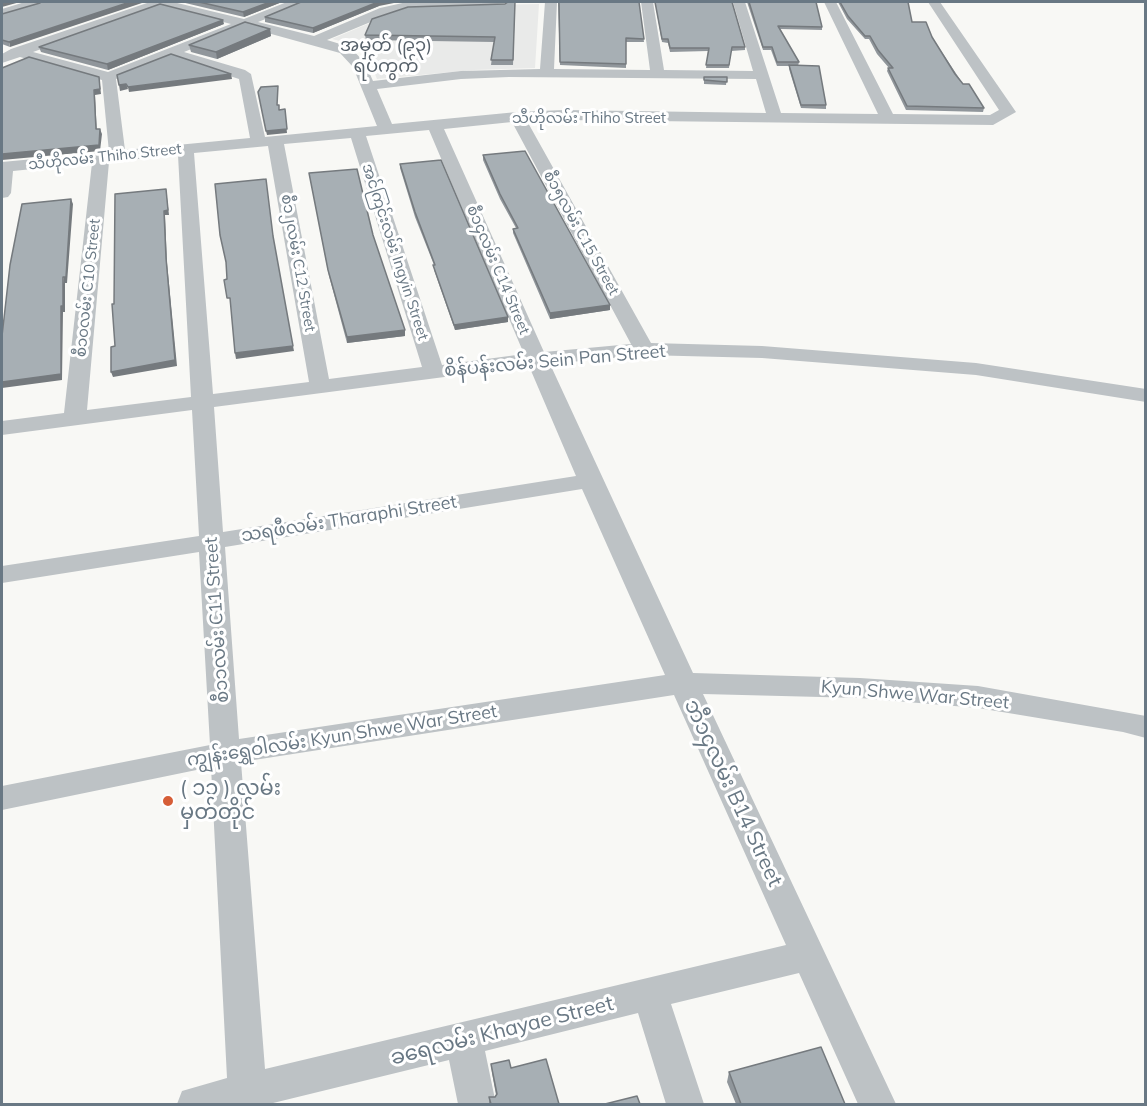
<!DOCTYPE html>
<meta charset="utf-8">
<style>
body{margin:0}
#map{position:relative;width:1147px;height:1106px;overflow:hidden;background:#f8f8f5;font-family:Mulish,sans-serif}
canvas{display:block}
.frame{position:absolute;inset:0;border:3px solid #697884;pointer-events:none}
</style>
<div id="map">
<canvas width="1147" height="1106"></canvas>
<div class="frame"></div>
</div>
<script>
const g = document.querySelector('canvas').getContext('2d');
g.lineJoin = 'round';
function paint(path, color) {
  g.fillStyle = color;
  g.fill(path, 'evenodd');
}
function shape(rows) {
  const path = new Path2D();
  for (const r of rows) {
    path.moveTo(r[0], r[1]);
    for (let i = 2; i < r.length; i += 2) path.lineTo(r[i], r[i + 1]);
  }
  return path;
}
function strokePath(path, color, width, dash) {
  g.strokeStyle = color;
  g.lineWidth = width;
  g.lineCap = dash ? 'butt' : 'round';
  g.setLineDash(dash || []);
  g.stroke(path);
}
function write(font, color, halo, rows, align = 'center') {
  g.font = font + ' Mulish,"Noto Sans Myanmar",sans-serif';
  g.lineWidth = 6;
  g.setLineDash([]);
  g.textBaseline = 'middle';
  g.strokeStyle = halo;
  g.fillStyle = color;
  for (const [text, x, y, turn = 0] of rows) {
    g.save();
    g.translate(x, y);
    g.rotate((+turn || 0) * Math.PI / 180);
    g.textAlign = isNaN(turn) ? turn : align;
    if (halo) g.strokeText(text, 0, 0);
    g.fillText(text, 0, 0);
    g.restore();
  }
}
paint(shape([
 [539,4,535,68,474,70,377,79,364,47,332,39,391,14,436,6]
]), '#e9eae9');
paint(shape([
 [25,2,42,2,40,5,2,17,2,9,25,2],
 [150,2,173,2,244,19,287,2,303,2,301,5,258,22,314,36,380,8,407,2,511,2,505,6,408,9,390,14,327,40,350,47,365,63,373,81,461,71,540,69,545,2,557,2,554,69,650,70,641,2,653,2,664,70,753,71,733,2,745,2,781,113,878,114,824,2,836,2,893,114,990,115,999,110,928,2,940,2,1016,112,993,125,564,120,527,121,651,343,762,346,976,363,1146,389,1146,402,976,375,762,358,644,355,550,364,693,673,860,678,978,686,1146,716,1146,738,1123,732,978,708,860,698,703,694,896,1104,858,1104,799,973,671,1004,704,1104,666,1104,638,1013,485,1051,496,1104,458,1104,449,1060,269,1104,177,1104,182,1091,227,1078,211,767,2,810,2,786,210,745,199,552,2,583,2,566,199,536,192,410,2,435,2,421,64,413,92,163,13,171,11,193,8,197,2,198,2,162,109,152,102,80,20,57,2,63,2,54,11,49,150,2],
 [161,6,231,24,108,72,33,52,161,6],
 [246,27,340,53,353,67,377,126,265,137,251,74,245,70,184,52,246,27],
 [172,57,239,79,250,138,125,150,116,79,172,57],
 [509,77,756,79,766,113,564,110,517,112,392,124,377,89,461,79,509,77],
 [512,122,631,344,544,352,444,129,512,122],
 [429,130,524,354,442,365,366,136,429,130],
 [351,138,422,367,329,379,284,144,351,138],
 [268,146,309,382,213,394,194,153,268,146],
 [178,155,191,397,87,410,109,162,178,155],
 [529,366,576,476,223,532,214,407,529,366],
 [582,489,665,675,239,739,225,547,582,489],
 [674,695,786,945,265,1069,241,762,674,695]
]), '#bdc2c5');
paint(shape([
 [181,2,282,2,244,17],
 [301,2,379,6,313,33,265,22,265,17],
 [515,2,513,65,491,65,494,42,366,40,365,35],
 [558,2,639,2,644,42,626,42,626,68,560,65],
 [655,2,732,2,745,47,745,50,731,51,729,68,706,68,708,51,670,52,668,43,662,42],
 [747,2,816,2,822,27,822,30,780,29,799,62,798,66,826,105,826,109,801,108,789,69,789,66,777,66,771,50,763,50],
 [838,2,908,2,912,22,932,37,963,84,984,108,983,112,906,110,887,71,888,68,889,68,877,54,869,39,865,39,847,19],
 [2,14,10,47,2,44],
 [224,24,108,70,41,52,39,47],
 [270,29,271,36,217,59,191,52,189,45],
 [704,77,727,77,726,85,704,84],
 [483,155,610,305,610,310,550,319,513,233,513,229,516,228,500,199,483,160],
 [400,164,508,317,508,322,455,330,434,270,434,265,415,217,400,168],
 [309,173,373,235,405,330,405,336,347,343,329,276],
 [491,1064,511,1068,559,1104,489,1104,489,1097,495,1097,496,1095,492,1073],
 [729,1072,845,1104,736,1104,727,1082]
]), '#90969b');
paint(shape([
 [2,2,20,2,2,7],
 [130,2,145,2,10,47,9,42],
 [270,2,282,2,244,17,243,12],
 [378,2,399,2,379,6,313,33,313,28],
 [223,20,224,24,108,70,107,64],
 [270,29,271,36,217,59,216,52],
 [231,74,232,79,129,92,128,87],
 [99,77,101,94,95,95,97,135,96,129,94,90],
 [126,84,128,89,120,91,119,85],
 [285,113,287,133,267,135,266,131],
 [100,129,102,134,100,151,2,160,2,154],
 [166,189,169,215,165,215,167,263,177,366,113,377,111,372,166,258,164,211],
 [71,199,73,204,67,283,65,283,65,312,63,312,62,380,2,388,2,382,61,306],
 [610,305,610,310,550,319,550,313],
 [508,317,508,322,455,330,454,325],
 [405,330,405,336,347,343,347,337],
 [293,346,294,351,236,359,235,353]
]), '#757a7e');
const building = shape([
 [40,2,130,2,9,42,2,40,2,14,40,3,40,2],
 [199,2,270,2,243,12,199,2],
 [301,2,378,2,313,28,265,17,301,2],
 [508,2,515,2,513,60,491,60,495,37,365,35,372,19,408,7,505,4,508,2],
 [559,2,639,2,644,39,626,38,626,64,560,62,559,2],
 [655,2,732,2,745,47,732,47,729,65,706,65,709,48,670,48,668,39,662,39,655,2],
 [749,2,816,2,822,27,778,26,799,62,777,62,772,47,763,47,749,2],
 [840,2,908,2,912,22,926,22,932,37,955,74,963,84,969,84,984,108,907,106,888,68,893,68,878,50,870,36,865,36,848,16,840,2],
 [160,4,223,20,107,64,39,47,160,4],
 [245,22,270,29,216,52,189,45,245,22],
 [171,54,231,74,128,87,126,84,119,85,117,75,171,54],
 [29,57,99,77,100,89,94,90,96,129,100,129,99,145,2,154,2,68,29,57],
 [789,65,819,66,826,105,801,105,789,65],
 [704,77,727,77,727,82,704,80,704,77],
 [278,86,277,105,279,105,279,110,285,109,287,129,266,131,258,92,261,87,278,86],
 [525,151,610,305,550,313,513,229,518,228,500,194,483,155,525,151],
 [441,160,508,317,454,325,433,265,435,265,415,212,400,164,441,160],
 [357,169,373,235,405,330,347,337,328,270,309,173,357,169],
 [266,179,273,236,293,346,235,353,230,298,227,298,224,280,227,279,226,262,220,235,215,184,266,179],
 [166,189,168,210,164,211,166,258,175,360,111,372,111,347,115,346,112,304,114,304,115,194,166,189],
 [71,199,66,277,63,277,63,306,61,306,61,374,2,382,2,336,10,265,22,204,71,199],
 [821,1047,845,1104,741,1104,729,1072,821,1047],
 [546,1059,559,1104,491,1104,489,1097,495,1097,497,1094,491,1064,509,1060,511,1068,546,1059],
 [637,1096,640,1104,605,1104,637,1096]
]);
paint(building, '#a7afb4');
strokePath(building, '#757a7e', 1.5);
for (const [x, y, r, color] of [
 [168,801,6,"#d65e37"]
]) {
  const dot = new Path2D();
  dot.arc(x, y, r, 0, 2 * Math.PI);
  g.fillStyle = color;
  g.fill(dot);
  strokePath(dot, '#fff', 2);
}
write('15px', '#697884', '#fff', [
 ["သီဟိုလမ်း Thiho Street",589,118],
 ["သီဟိုလမ်း Thiho Street",105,157,-6],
 ["စီ၁၅လမ်း C15 Street",581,233,61],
 ["အင်ကြင်းလမ်း Ingyin Street",395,252,72],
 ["စီ၁၂လမ်း C12 Street",298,263,80],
 ["စီ၁၄လမ်း C14 Street",498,270,67],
 ["စီ၁၀လမ်း C10 Street",88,288,-84]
]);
write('18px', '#57616a', '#fff', [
 ["အမှတ် (၉၃)",386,46],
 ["ရပ်ကွက်",386,67]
]);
write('18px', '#697884', '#fff', [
 ["စိန်ပန်းလမ်း Sein Pan Street",555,361,-5],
 ["သရဖီလမ်း Tharaphi Street",349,519,-9],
 ["စီ၁၁လမ်း C11 Street",217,620,-94],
 ["Kyun Shwe War Street",915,695,5],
 ["ကျွန်းရွှေဝါလမ်း Kyun Shwe War Street",342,736,-9]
]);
write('21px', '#697884', '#fff', [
 ["( ၁၁ ) လမ်း",180,789],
 ["မှတ်တိုင်",180,813]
], 'left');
write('21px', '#697884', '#fff', [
 ["ဘီ၁၄လမ်း B14 Street",733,793,65],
 ["ခရေလမ်း Khayae Street",502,1031,-14]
]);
</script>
